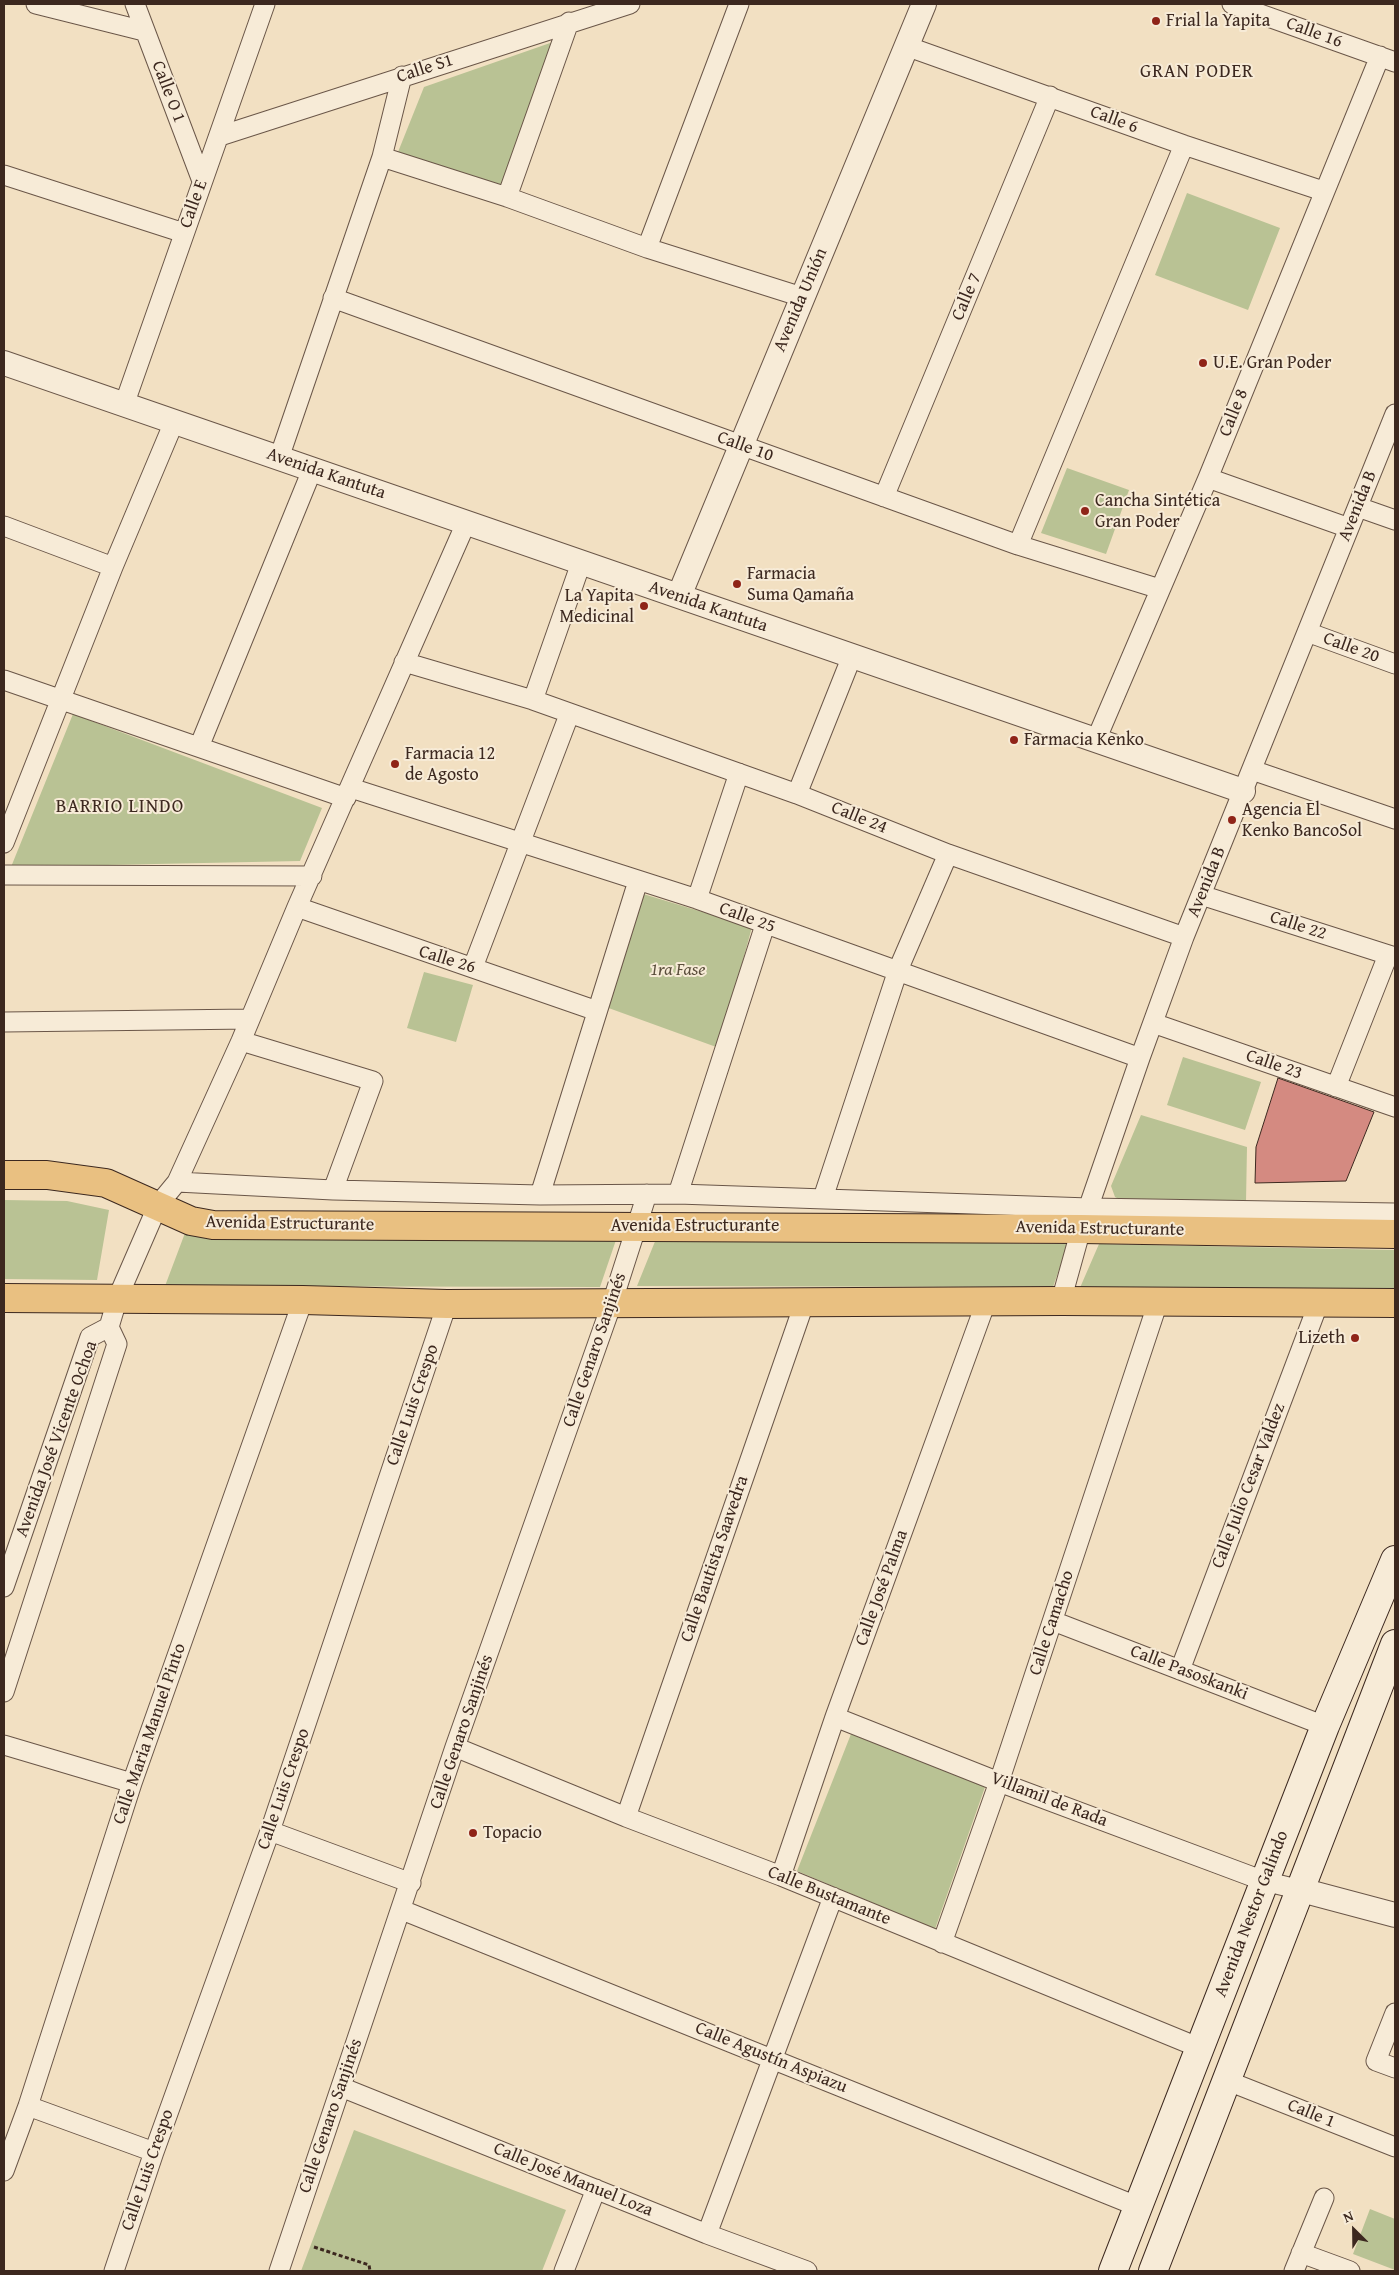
<!DOCTYPE html>
<meta charset="utf-8">
<style>
body{margin:0}
#map{position:relative;width:1399px;height:2275px;overflow:hidden;background:#f2e0c2;font-family:"Gentium Book Plus",serif}
canvas{display:block}
.frame{position:absolute;inset:0;border:5px solid #3c281f;pointer-events:none}
.north{position:absolute;left:1329px;top:2205px;width:50px;height:50px;-webkit-text-stroke:4px #f7ebd7;paint-order:stroke;rotate:337deg;font-size:14px;font-weight:700;line-height:20px;text-align:center;color:#3c281f}
.north::after{content:'';display:block;margin:auto;width:18px;height:22px;background:#3c281f;clip-path:polygon(50% 0,100% 100%,50% 72%,0 100%)}
</style>
<div id="map">
<canvas width="1399" height="2275"></canvas>
<div class="frame"></div>
<div class="north">N</div>
</div>
<script>
const g = document.querySelector('canvas').getContext('2d');
g.lineJoin = 'round';
function paint(path, color) {
  g.fillStyle = color;
  g.fill(path, 'evenodd');
}
function shape(rows) {
  const path = new Path2D();
  for (const r of rows) {
    path.moveTo(r[0], r[1]);
    for (let i = 2; i < r.length; i += 2) path.lineTo(r[i], r[i + 1]);
  }
  return path;
}
function strokePath(path, color, width, dash) {
  g.strokeStyle = color;
  g.lineWidth = width;
  g.lineCap = dash ? 'butt' : 'round';
  g.setLineDash(dash || []);
  g.stroke(path);
}
function write(font, color, halo, rows, align = 'center') {
  g.font = font + ' "Gentium Book Plus",serif';
  g.lineWidth = 4;
  g.setLineDash([]);
  g.textBaseline = 'middle';
  g.strokeStyle = halo;
  g.fillStyle = color;
  for (const [text, x, y, turn = 0] of rows) {
    g.save();
    g.translate(x, y);
    g.rotate((+turn || 0) * Math.PI / 180);
    g.textAlign = isNaN(turn) ? turn : align;
    if (halo) g.strokeText(text, 0, 0);
    g.fillText(text, 0, 0);
    g.restore();
  }
}
paint(shape([
 [553,42,501,186,394,162,424,87],
 [1187,193,1280,228,1248,310,1155,275],
 [1067,468,1129,490,1106,554,1041,533],
 [73,714,322,808,300,861,11,867],
 [640,893,752,927,719,1048,603,1006],
 [424,972,473,985,456,1042,407,1028],
 [1183,1057,1261,1082,1245,1130,1167,1105],
 [1141,1115,1247,1147,1246,1202,1123,1201,1115,1197,1111,1186],
 [4,1200,67,1201,109,1210,97,1280,4,1279],
 [185,1233,616,1240,600,1287,165,1286],
 [656,1239,1068,1244,1053,1287,637,1286],
 [1099,1244,1395,1250,1395,1289,1079,1290],
 [851,1734,985,1787,935,1929,797,1871],
 [354,2130,566,2210,542,2271,301,2271],
 [1370,2209,1395,2219,1395,2270,1353,2254]
]), '#b9c294');
const building = shape([
 [1278,1078,1374,1112,1346,1181,1255,1183,1256,1147,1278,1078]
]);
paint(building, '#d48a81');
strokePath(building, '#3c281f', 1);
const minor = shape([
 [36,4,144,31],
 [135,4,202,181],
 [1232,4,1395,62],
 [906,46,1184,145,1323,191],
 [220,136,630,4],
 [382,157,507,197,647,248,802,297],
 [4,175,184,233],
 [507,197,569,22],
 [647,248,739,4],
 [333,298,1018,545,1160,589],
 [124,405,265,4],
 [279,458,382,157,402,76],
 [1208,478,1349,528],
 [884,497,1050,96],
 [1358,507,1395,520],
 [4,526,113,567],
 [1018,545,1184,145],
 [1307,632,1395,664],
 [404,662,533,700,581,563],
 [4,680,346,798],
 [533,700,797,794,948,854,1184,937],
 [1096,740,1208,478,1380,56],
 [199,747,312,470],
 [1252,770,1395,819],
 [351,788,697,899,1140,1058],
 [797,794,852,656],
 [4,843,113,567,174,422],
 [4,875,312,876],
 [1201,895,1395,957],
 [697,899,739,773],
 [297,907,597,1011],
 [473,967,569,715],
 [4,1022,250,1019],
 [1153,1023,1395,1107],
 [241,1041,373,1081,333,1190],
 [1336,1087,1388,955],
 [177,1182,333,1190,540,1195,678,1194,1089,1208,1395,1213],
 [678,1194,765,925],
 [540,1195,638,881],
 [823,1198,898,970,948,854],
 [1061,1301,1081,1229,1140,1058,1184,937,1395,414],
 [4,1587,90,1337,109,1327],
 [1053,1621,1325,1726],
 [1180,1670,1319,1302],
 [4,1692,117,1344,109,1327,118,1297,158,1205,177,1182,241,1041,297,907,466,523],
 [835,1717,999,1782,1264,1881,1301,1890],
 [4,1745,132,1783],
 [455,1747,626,1817,781,1876,1200,2048],
 [626,1817,805,1301],
 [270,1831,411,1883],
 [781,1876,835,1717,986,1302],
 [402,1910,1139,2207],
 [942,1943,999,1782,1158,1302],
 [1395,2013,1376,2061,1395,2068],
 [1228,2081,1395,2147],
 [341,2087,707,2234,807,2271],
 [28,2106,154,2152],
 [4,2171,28,2106,132,1783,303,1300],
 [707,2234,833,1897],
 [1301,2253,1350,2271],
 [114,2271,154,2152,270,1831,447,1304],
 [279,2271,455,1747,612,1303,647,1194],
 [564,2271,596,2189],
 [1294,2271,1324,2198]
]);
const tertiary = shape([
 [4,363,1243,791],
 [679,596,924,4],
 [1301,1890,1395,1915]
]);
const secondary = shape([
 [1113,2271,1325,1726,1395,1560],
 [1153,2271,1395,1644]
]);
const primary = shape([
 [4,1175,47,1175,106,1183,191,1221,213,1225,1081,1229,1395,1234],
 [4,1298,303,1300,447,1304,1061,1301,1395,1303]
]);
strokePath(minor, '#6a5648', 21);
strokePath(tertiary, '#6a5648', 26);
strokePath(secondary, '#3c281f', 30);
strokePath(primary, '#3c281f', 30);
strokePath(shape([
 [314,2247,369,2265,370,2271]
]), '#3c281f', 3, [4, 2.5]);
strokePath(minor, '#f7ebd7', 19);
strokePath(tertiary, '#f7ebd7', 24);
strokePath(secondary, '#f7ebd7', 28);
strokePath(primary, '#e9c081', 28);
for (const [x, y, r, color] of [
 [1156,21,5,"#8f2418"],
 [1203,363,5,"#8f2418"],
 [1085,511,5,"#8f2418"],
 [737,584,5,"#8f2418"],
 [644,606,5,"#8f2418"],
 [1014,740,5,"#8f2418"],
 [395,764,5,"#8f2418"],
 [1232,820,5,"#8f2418"],
 [1355,1338,5,"#8f2418"],
 [473,1833,5,"#8f2418"]
]) {
  const dot = new Path2D();
  dot.arc(x, y, r, 0, 2 * Math.PI);
  g.fillStyle = color;
  g.fill(dot);
  strokePath(dot, '#f7ebd7', 2);
}
write('18px', '#3c281f', '#f7ebd7', [
 ["Frial la Yapita",1166,21],
 ["U.E. Gran Poder",1213,363],
 ["Cancha Sintética",1095,501],
 ["Gran Poder",1095,522],
 ["Farmacia",747,574],
 ["Suma Qamaña",747,595],
 ["La Yapita",634,596,"right"],
 ["Medicinal",634,617,"right"],
 ["Farmacia Kenko",1024,740],
 ["Farmacia 12",405,754],
 ["de Agosto",405,775],
 ["Agencia El",1242,810],
 ["Kenko BancoSol",1242,831],
 ["Lizeth",1345,1338,"right"],
 ["Topacio",483,1833]
], 'left');
write('18px', '#3c281f', '#f7ebd7', [
 ["Calle 16",1314,33,20],
 ["Calle S1",425,69,-18],
 ["Calle O 1",168,92,69],
 ["Calle 6",1114,120,20],
 ["Calle E",194,204,-70],
 ["Calle 7",967,297,-67],
 ["Avenida Unión",801,300,-67],
 ["Calle 8",1234,413,-68],
 ["Calle 10",745,447,20],
 ["Avenida Kantuta",326,474,19],
 ["Avenida B",1358,506,-68],
 ["Avenida Kantuta",708,607,19],
 ["Calle 20",1351,648,20],
 ["Calle 24",859,818,22],
 ["Avenida B",1207,882,-68],
 ["Calle 25",747,918,20],
 ["Calle 22",1298,926,18],
 ["Calle 26",447,960,17],
 ["Calle 23",1274,1065,19],
 ["Avenida Estructurante",290,1224,1],
 ["Avenida Estructurante",695,1226],
 ["Avenida Estructurante",1100,1229,1],
 ["Calle Genaro Sanjinés",595,1350,-71],
 ["Calle Luis Crespo",413,1405,-71],
 ["Avenida José Vicente Ochoa",57,1439,-70],
 ["Calle Julio Cesar Valdez",1249,1486,-69],
 ["Calle Bautista Saavedra",715,1559,-71],
 ["Calle José Palma",882,1588,-70],
 ["Calle Camacho",1052,1623,-72],
 ["Calle Pasoskanki",1189,1673,21],
 ["Calle Genaro Sanjinés",462,1732,-71],
 ["Calle Maria Manuel Pinto",150,1734,-71],
 ["Calle Luis Crespo",284,1789,-71],
 ["Villamil de Rada",1049,1800,21],
 ["Calle Bustamante",829,1896,22],
 ["Avenida Nestor Galindo",1252,1914,-69],
 ["Calle Agustín Aspiazu",771,2058,22],
 ["Calle 1",1311,2114,22],
 ["Calle Genaro Sanjinés",331,2116,-71],
 ["Calle Luis Crespo",148,2170,-71],
 ["Calle José Manuel Loza",573,2180,22]
]);
write('italic 18px', '#5b4e3c', '#f7ebd7', [
 ["1ra Fase",678,970]
]);
g.letterSpacing = '1px';
write('19px', '#3c281f', '#f7ebd7', [
 ["GRAN PODER",1197,72],
 ["BARRIO LINDO",120,807]
]);
g.letterSpacing = '0px';
</script>
